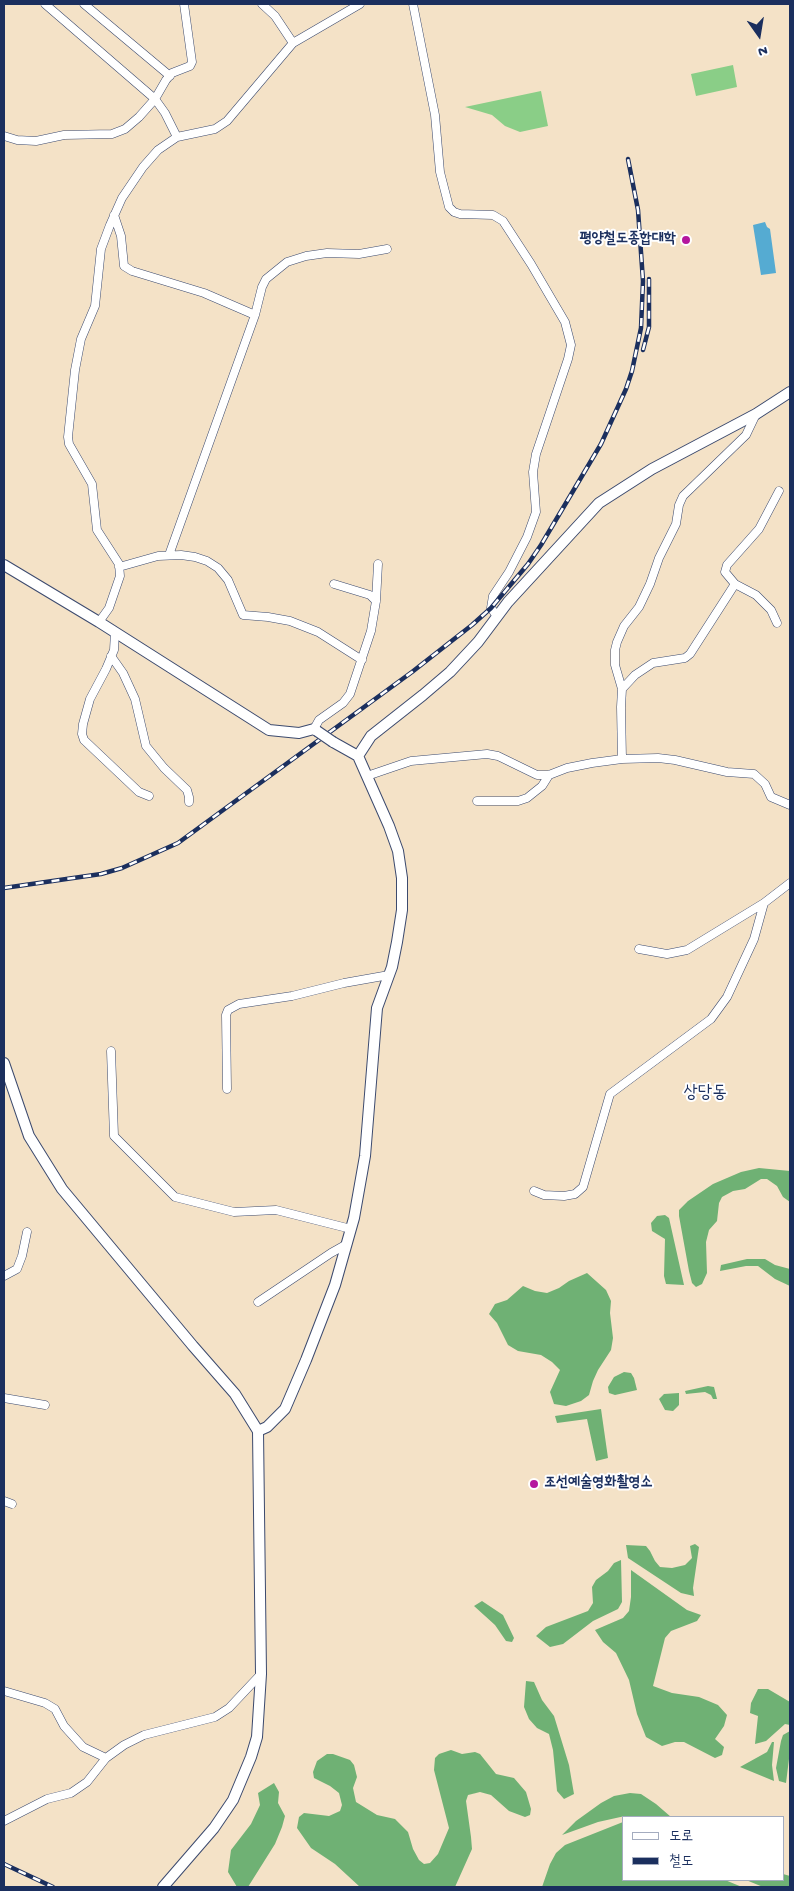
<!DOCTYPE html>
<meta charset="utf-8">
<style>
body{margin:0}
#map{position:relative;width:794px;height:1891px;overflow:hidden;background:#f4e2c7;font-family:"Gochi Hand","Poor Story",sans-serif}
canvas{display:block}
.frame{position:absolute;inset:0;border:5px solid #1b2f5e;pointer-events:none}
.legend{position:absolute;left:622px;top:1816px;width:162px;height:65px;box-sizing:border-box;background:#fff;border:1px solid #a4acbf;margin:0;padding:6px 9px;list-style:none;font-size:15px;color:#1b2f5e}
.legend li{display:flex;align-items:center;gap:10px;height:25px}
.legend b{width:25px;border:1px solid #a4acbf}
.north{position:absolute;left:734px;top:10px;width:50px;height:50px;-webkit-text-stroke:4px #fff;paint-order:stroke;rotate:167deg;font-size:14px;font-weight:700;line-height:20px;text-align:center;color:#1b2f5e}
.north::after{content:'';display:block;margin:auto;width:18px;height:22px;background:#1b2f5e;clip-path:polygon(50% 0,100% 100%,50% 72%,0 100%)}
</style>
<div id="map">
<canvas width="794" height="1891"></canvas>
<div class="frame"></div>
<ul class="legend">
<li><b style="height:6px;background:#fff"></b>도로</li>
<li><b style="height:6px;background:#1b2f5e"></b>철도</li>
</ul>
<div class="north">N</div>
</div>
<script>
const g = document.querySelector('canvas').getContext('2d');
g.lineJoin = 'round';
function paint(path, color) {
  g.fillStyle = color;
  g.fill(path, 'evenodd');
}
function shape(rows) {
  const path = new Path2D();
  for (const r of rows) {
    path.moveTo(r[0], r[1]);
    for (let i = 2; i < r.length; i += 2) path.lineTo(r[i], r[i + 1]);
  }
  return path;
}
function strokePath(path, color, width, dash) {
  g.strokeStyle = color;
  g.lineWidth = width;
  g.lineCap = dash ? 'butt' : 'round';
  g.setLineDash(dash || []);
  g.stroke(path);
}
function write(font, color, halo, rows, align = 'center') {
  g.font = font + ' "Gochi Hand","Poor Story",sans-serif';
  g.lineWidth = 4;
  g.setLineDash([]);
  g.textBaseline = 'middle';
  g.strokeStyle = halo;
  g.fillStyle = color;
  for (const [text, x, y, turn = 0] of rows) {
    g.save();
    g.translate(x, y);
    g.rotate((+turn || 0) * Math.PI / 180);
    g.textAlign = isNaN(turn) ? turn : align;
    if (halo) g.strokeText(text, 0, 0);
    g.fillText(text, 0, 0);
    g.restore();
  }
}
paint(shape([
 [733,65,737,87,696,96,691,74],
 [541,91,548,126,520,132,505,126,492,115,465,107]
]), '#8ace87');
paint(shape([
 [759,1168,790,1171,790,1202,783,1197,777,1186,767,1179,761,1179,745,1189,733,1191,722,1197,719,1203,717,1221,709,1230,706,1242,707,1273,702,1284,696,1287,692,1283,689,1271,679,1216,679,1210,688,1201,713,1184,741,1172],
 [665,1215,669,1218,684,1285,666,1284,664,1276,665,1239,652,1231,651,1223,657,1216],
 [747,1259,765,1259,775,1265,790,1269,790,1286,775,1279,758,1266,746,1266,720,1271,721,1265],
 [587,1273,606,1290,611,1301,610,1313,613,1338,611,1350,598,1370,593,1381,589,1395,581,1401,566,1406,554,1404,550,1392,560,1370,552,1362,541,1355,518,1351,508,1345,497,1323,489,1314,495,1304,507,1300,523,1286,535,1291,547,1293,559,1288,569,1281],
 [624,1372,631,1373,634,1378,637,1390,615,1395,609,1393,608,1387,614,1377],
 [708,1386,714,1387,717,1399,713,1399,711,1395,705,1392,686,1394,685,1391],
 [679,1393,679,1405,673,1411,665,1410,659,1399,664,1394],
 [601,1409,608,1458,596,1461,587,1419,557,1423,555,1416],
 [695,1544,699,1547,693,1588,694,1596,681,1593,628,1558,626,1545,646,1546,650,1551,655,1561,660,1567,672,1568,685,1565,692,1558,690,1546],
 [621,1560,622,1602,618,1609,593,1621,563,1644,550,1647,536,1636,546,1627,588,1611,593,1603,592,1587,596,1580,608,1571,614,1563],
 [631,1570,687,1610,701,1615,697,1621,671,1631,665,1638,653,1686,672,1693,699,1697,718,1705,727,1715,724,1726,715,1739,724,1747,722,1755,715,1758,684,1742,675,1742,662,1746,646,1737,637,1714,629,1680,616,1653,603,1642,595,1630,623,1618,629,1611,631,1597],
 [482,1601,503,1615,514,1638,512,1642,506,1641,495,1625,474,1606],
 [526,1681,534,1682,542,1700,554,1716,569,1765,574,1794,564,1799,557,1791,553,1750,549,1734,537,1728,529,1719,524,1707],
 [758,1689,768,1689,790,1702,790,1725,785,1724,766,1741,755,1744,758,1716,750,1713,751,1703],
 [790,1731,790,1751,786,1783,779,1781,776,1768,781,1741,783,1735],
 [772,1742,774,1742,772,1765,774,1781,740,1767,767,1752],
 [451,1750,462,1754,475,1752,480,1754,496,1774,514,1778,526,1792,531,1809,530,1815,525,1817,509,1811,491,1795,480,1792,468,1795,466,1801,471,1837,472,1849,455,1887,360,1887,335,1864,311,1848,297,1828,299,1817,304,1813,329,1816,340,1811,342,1805,339,1793,330,1786,314,1778,313,1772,317,1761,327,1754,333,1754,350,1760,354,1765,357,1777,353,1788,356,1802,377,1815,395,1819,408,1832,413,1849,419,1860,424,1864,430,1863,438,1854,449,1828,434,1770,435,1758,439,1754],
 [274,1783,279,1792,278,1803,285,1816,282,1827,275,1844,248,1887,237,1887,228,1872,231,1850,251,1824,260,1805,258,1793],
 [630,1793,641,1794,656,1804,671,1817,632,1817,625,1816,598,1822,562,1835,576,1821,601,1803,614,1796],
 [623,1822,623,1880,725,1880,742,1887,542,1887,550,1864,556,1853,565,1845],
 [783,1874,790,1876,790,1887,763,1887,746,1880,783,1880]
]), '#6fb174');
paint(shape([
 [765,222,767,227,770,229,776,273,761,275,753,225]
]), '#55abd2');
const minor = shape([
 [45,4,155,99,165,113,177,137],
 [84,4,170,76],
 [262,4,275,16,293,43],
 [413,4,435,115,440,172,449,207,454,212,460,214,493,215,503,221,531,264,565,322,571,345,568,359,536,454,533,472,536,512,527,537,509,572,493,596,491,608,497,616],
 [4,136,17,140,36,141,64,135,112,134,125,129,139,117,155,99,166,80,172,73,190,66,192,62,184,4],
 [114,215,121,236,124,266,132,271,204,293,255,315],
 [169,555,255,315,262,287,266,279,287,262,306,256,327,253,359,254,387,249],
 [119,567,158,556,181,555,195,557,207,561,218,568,228,580,243,615,268,617,290,621,318,632,362,660],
 [334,584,370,595,376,601],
 [99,622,109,608,120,576,119,564,97,530,92,484,69,444,68,437,75,370,81,339,95,306,101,249,110,225,122,198,143,167,158,150,177,137,215,129,227,121,293,43,360,4],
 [777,623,771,610,756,595,735,584,725,572,727,565,759,529,779,491],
 [115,632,114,650,106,669,90,699,83,724,82,734,84,740,139,792,149,796],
 [111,656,123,673,135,699,146,746,164,768,187,790,189,797,189,802],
 [622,689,635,675,653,663,685,658,690,654,735,584],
 [314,729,319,720,343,703,350,694,371,631,376,601,378,564],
 [622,759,621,707,622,689,615,665,615,650,617,642,624,626,639,607,650,584,659,558,676,524,679,505,683,496,746,435,756,414],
 [367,776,411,761,487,754,498,756,537,775,549,775,567,768,592,763,622,759,658,758,675,760,727,772,754,774,765,784,771,797,790,805],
 [477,801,518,801,527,798,542,786,549,775],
 [639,949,667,954,687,950,764,903],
 [111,1051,114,1136,175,1197,234,1212,276,1210,351,1229],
 [227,1089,226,1015,228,1010,239,1004,292,996,344,983,389,975],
 [534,1191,544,1195,564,1196,575,1194,583,1187,610,1094,711,1019,727,997,754,939,764,903,790,883],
 [4,1276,17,1269,22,1256,27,1232],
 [258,1302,331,1253,347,1244],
 [4,1398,45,1405],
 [4,1501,12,1504],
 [4,1691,45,1703,55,1709,64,1726,83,1747,106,1758,124,1745,144,1735,215,1717,229,1708,261,1674],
 [4,1821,47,1799,71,1793,87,1782,106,1758]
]);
const tertiary = shape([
 [4,565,99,622,269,730,299,733,314,729,317,731],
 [333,742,358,756],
 [4,1063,29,1136,62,1189,193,1346,235,1394,258,1431],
 [163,1887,214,1828,233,1800,251,1757,257,1737,261,1674,258,1431,267,1427,285,1409,306,1360,335,1285,354,1218,365,1156,377,1008,392,967,397,942,402,910,402,878,398,851,389,826,358,756,371,736,423,695,450,672,478,642,508,602,599,503,652,469,756,414,790,392]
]);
strokePath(minor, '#3c4a6e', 9);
strokePath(tertiary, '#3c4a6e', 12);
strokePath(minor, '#fff', 8);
strokePath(tertiary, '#fff', 10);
const rail = shape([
 [643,350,649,327,649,279],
 [4,888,101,874,122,868,178,843,412,672,472,625,491,608,528,564,541,545,601,444,626,389,632,371,641,328,643,281,638,210,628,159],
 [4,1864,53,1887]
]);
strokePath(rail, '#1b2f5e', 4.5);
strokePath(rail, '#fff', 2.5, [8]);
const tertiaryBridge = shape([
 [317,731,333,742]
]);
strokePath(tertiaryBridge, '#3c4a6e', 12, []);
strokePath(tertiaryBridge, '#fff', 10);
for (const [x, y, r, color] of [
 [686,240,5,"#b5179e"],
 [534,1484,5,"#b5179e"]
]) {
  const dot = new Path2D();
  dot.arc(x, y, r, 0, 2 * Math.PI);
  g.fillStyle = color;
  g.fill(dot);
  strokePath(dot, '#fff', 2);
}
write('bold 15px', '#1b2f5e', '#fff', [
 ["평양철도종합대학",676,240],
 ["조선예술영화촬영소",544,1484,"left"]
], 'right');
write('18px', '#1b2f5e', '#fff', [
 ["상당동",705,1094]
]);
</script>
